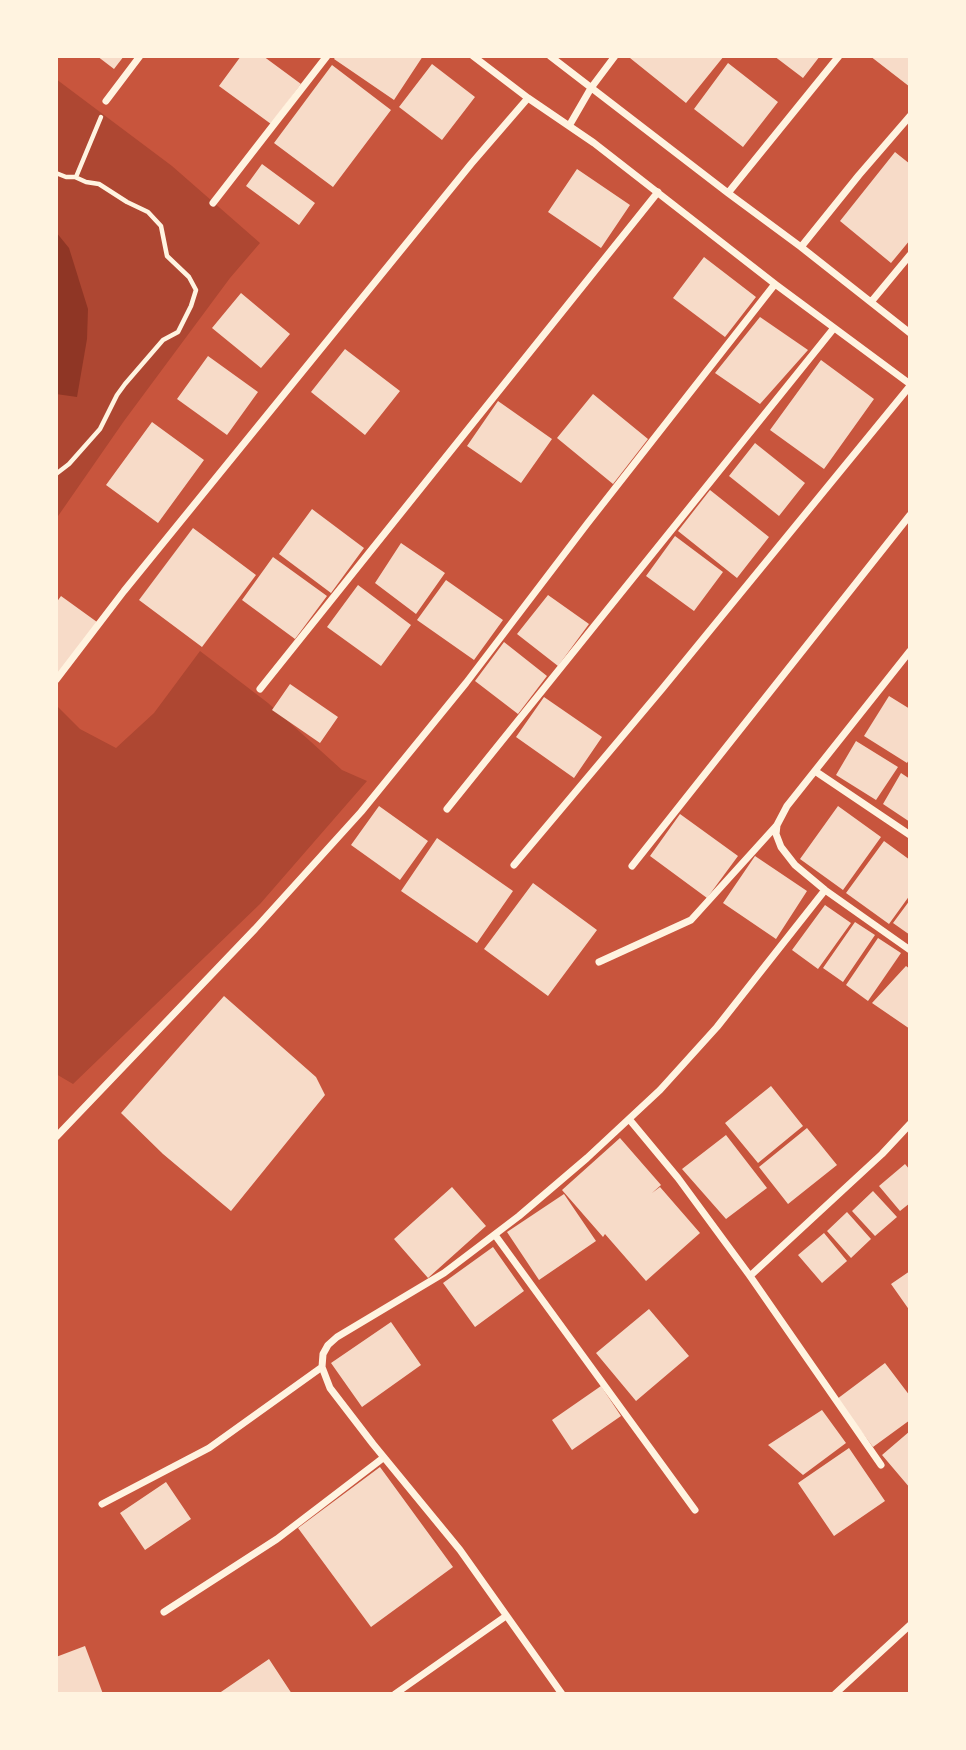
<!DOCTYPE html>
<style>
body{margin:0}
#map{position:relative;width:966px;height:1750px;overflow:hidden;background:#c8553d;font-family:"Nunito Sans",sans-serif}
canvas{display:block}
.frame{position:absolute;inset:0;border:58px solid #fff3e0;pointer-events:none}
</style>
<div id="map">
<canvas width="966" height="1750"></canvas>
<div class="frame"></div>
</div>
<script>
const g = document.querySelector('canvas').getContext('2d');
g.lineJoin = 'round';
function paint(path, color) {
  g.fillStyle = color;
  g.fill(path, 'evenodd');
}
function shape(rows) {
  const path = new Path2D();
  for (const r of rows) {
    path.moveTo(r[0], r[1]);
    for (let i = 2; i < r.length; i += 2) path.lineTo(r[i], r[i + 1]);
  }
  return path;
}
function strokePath(path, color, width, dash) {
  g.strokeStyle = color;
  g.lineWidth = width;
  g.lineCap = dash ? 'butt' : 'round';
  g.setLineDash(dash || []);
  g.stroke(path);
}
paint(shape([
 [56,79,172,166,260,243,230,278,124,421,56,519],
 [200,651,268,703,342,770,367,781,260,904,73,1084,56,1074,56,705,80,729,116,748,154,713]
]), '#ae4732');
paint(shape([
 [56,232,69,248,88,309,87,339,77,397,56,394]
]), '#8f3625');
paint(shape([
 [97,56,124,56,114,69],
 [241,56,263,56,301,84,271,124,219,86],
 [336,56,423,56,394,100,334,59],
 [632,56,724,56,686,103,630,58],
 [774,56,820,56,803,78],
 [870,56,910,56,910,87],
 [728,63,778,102,743,147,694,109],
 [432,64,475,97,442,140,399,107],
 [332,65,391,110,333,187,274,143],
 [895,152,910,164,910,240,891,263,840,221],
 [262,164,315,203,299,225,246,186],
 [577,169,630,205,601,248,548,212],
 [704,257,756,297,725,337,673,298],
 [241,293,290,334,261,368,212,328],
 [760,317,808,350,760,404,715,373],
 [345,349,400,391,365,435,311,392],
 [208,356,258,392,227,435,177,399],
 [821,360,874,399,824,469,770,430],
 [593,394,648,439,613,484,557,438],
 [498,401,552,439,521,483,467,446],
 [152,422,204,460,158,523,106,485],
 [755,443,805,483,779,516,729,476],
 [710,490,769,537,737,578,678,531],
 [312,509,364,548,331,593,279,554],
 [193,528,256,575,202,647,139,600],
 [675,536,723,572,694,611,646,576],
 [401,543,445,573,416,614,375,583],
 [273,557,327,596,295,639,242,600],
 [446,580,503,620,474,660,417,620],
 [358,585,411,625,381,666,327,627],
 [548,595,589,624,558,666,517,634],
 [61,596,97,622,56,677,56,603],
 [504,642,547,676,518,714,475,681],
 [290,684,338,717,320,743,272,710],
 [889,696,910,709,910,758,907,763,864,736],
 [544,697,602,737,574,778,516,737],
 [856,741,898,767,876,800,836,775],
 [901,773,910,779,910,822,883,804],
 [379,806,428,841,400,880,351,845],
 [838,806,881,837,843,890,800,859],
 [680,814,738,856,707,898,650,856],
 [437,838,513,891,477,943,401,891],
 [884,841,910,860,910,895,889,924,846,893],
 [755,856,807,891,776,939,723,903],
 [533,883,597,930,548,996,484,949],
 [910,900,910,935,893,923],
 [825,905,851,923,818,969,792,950],
 [855,922,875,935,843,982,823,968],
 [878,938,901,953,868,1001,846,985],
 [906,966,910,969,910,1029,872,1003],
 [224,996,316,1077,325,1095,231,1211,163,1154,121,1113],
 [771,1086,803,1126,758,1163,725,1123],
 [807,1128,837,1165,788,1204,759,1167],
 [726,1135,767,1188,726,1219,682,1169],
 [620,1138,661,1185,652,1193,660,1187,700,1233,646,1281,605,1234,603,1237,562,1190],
 [905,1164,910,1170,910,1203,900,1211,879,1186],
 [452,1187,486,1226,428,1278,394,1239],
 [873,1191,897,1217,875,1236,852,1211],
 [564,1194,596,1241,539,1280,507,1232],
 [847,1212,871,1239,851,1258,827,1231],
 [824,1233,847,1261,822,1283,798,1255],
 [493,1247,524,1291,475,1327,443,1283],
 [910,1271,910,1311,891,1284],
 [649,1309,689,1356,636,1401,596,1353],
 [391,1322,421,1365,362,1407,331,1363],
 [885,1363,910,1396,910,1420,873,1447,837,1399],
 [601,1386,621,1416,572,1450,552,1420],
 [822,1410,846,1443,803,1475,768,1445],
 [910,1431,910,1488,882,1455],
 [849,1448,885,1501,834,1536,798,1483],
 [380,1467,453,1567,371,1627,298,1528],
 [166,1482,191,1519,145,1550,120,1513],
 [85,1646,103,1694,56,1694,56,1657],
 [269,1659,292,1694,218,1694]
]), '#f7dbc8');
strokePath(shape([
 [56,173,66,177,75,177,86,182,99,184,127,202,148,212,161,226,167,256,189,277,196,290,191,306,178,332,163,340,125,384,117,395,100,429,69,464,56,474],
 [76,177,101,117]
]), '#fff3e0', 4.5);
strokePath(shape([
 [473,56,528,98,594,143,775,284,910,384],
 [550,56,728,193,801,247,910,333],
 [106,101,140,56],
 [569,126,591,88,615,56],
 [728,193,839,56],
 [213,203,327,56],
 [801,247,859,175,910,116],
 [871,302,910,255],
 [56,680,124,591,471,164,528,98],
 [260,689,658,192],
 [815,771,910,835],
 [447,809,834,328],
 [777,825,776,834,781,847,795,865,825,890,910,950],
 [514,865,662,689,910,386],
 [632,866,910,515],
 [599,962,691,920,777,825,787,806,910,651],
 [629,1119,678,1178,750,1276,881,1465],
 [56,1137,255,929,361,812,466,683,587,524,775,284],
 [495,1235,695,1510],
 [750,1276,882,1154,910,1124],
 [102,1504,209,1448,322,1367],
 [164,1612,277,1539,383,1458],
 [395,1694,506,1616],
 [562,1694,460,1550,373,1444,330,1388,322,1367,323,1354,328,1345,337,1337,444,1273,519,1216,587,1158,660,1090,717,1027,825,890],
 [835,1694,910,1625]
]), '#fff3e0', 7);
</script>
